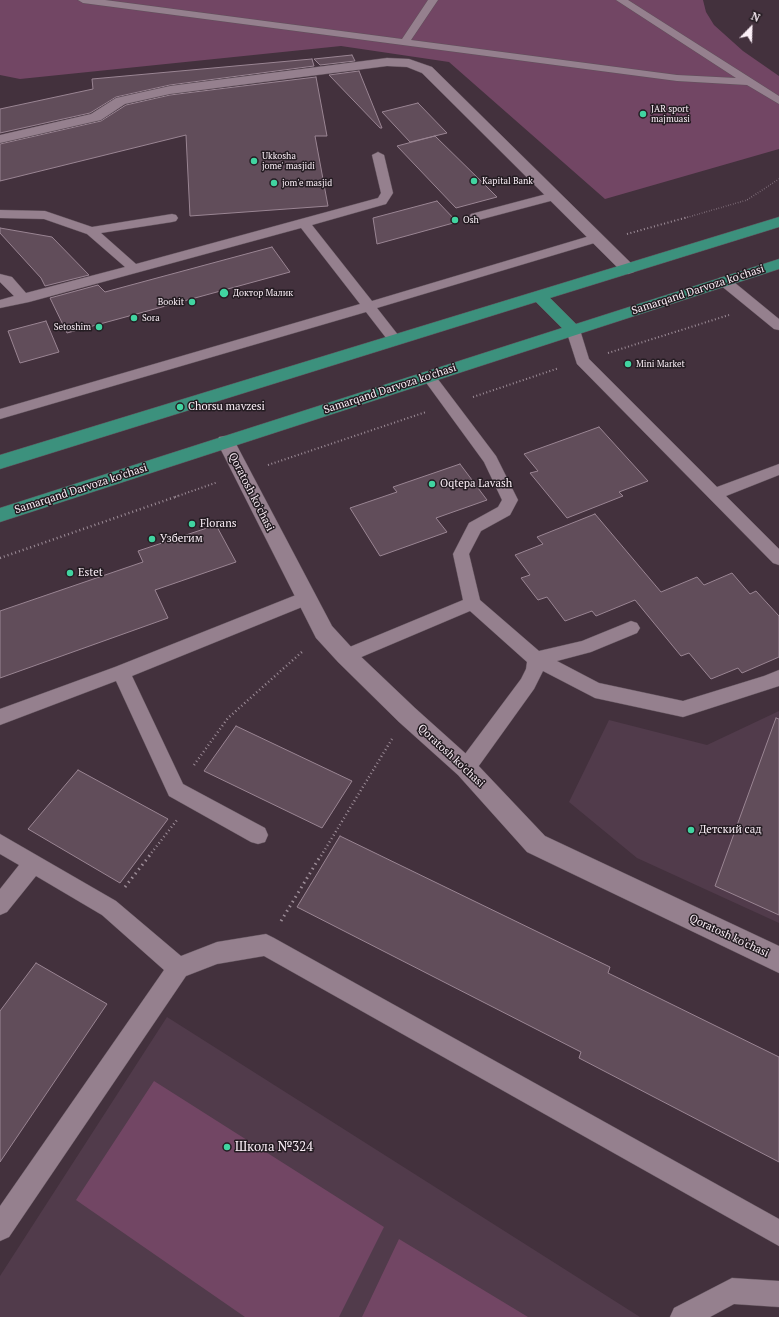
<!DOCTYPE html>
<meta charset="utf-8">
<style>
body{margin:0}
#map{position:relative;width:779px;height:1317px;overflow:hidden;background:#43313d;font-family:"PT Serif",serif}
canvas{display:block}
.north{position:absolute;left:731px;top:8px;width:40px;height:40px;-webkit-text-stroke:3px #241c22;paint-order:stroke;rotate:23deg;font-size:11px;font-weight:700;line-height:16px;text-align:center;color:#fbeff7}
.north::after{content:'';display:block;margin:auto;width:14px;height:18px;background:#fbeff7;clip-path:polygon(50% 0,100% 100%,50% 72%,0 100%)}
</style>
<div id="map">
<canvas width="779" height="1317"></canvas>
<div class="north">N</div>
</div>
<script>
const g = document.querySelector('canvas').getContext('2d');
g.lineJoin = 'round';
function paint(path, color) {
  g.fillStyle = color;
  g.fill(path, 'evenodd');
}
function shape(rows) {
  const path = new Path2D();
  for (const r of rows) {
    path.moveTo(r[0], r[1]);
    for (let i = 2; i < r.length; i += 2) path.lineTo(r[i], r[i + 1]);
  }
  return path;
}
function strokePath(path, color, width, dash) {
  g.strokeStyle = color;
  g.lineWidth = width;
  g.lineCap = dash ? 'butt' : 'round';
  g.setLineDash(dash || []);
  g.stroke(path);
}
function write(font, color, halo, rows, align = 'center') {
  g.font = font + ' "PT Serif",serif';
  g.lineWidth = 3;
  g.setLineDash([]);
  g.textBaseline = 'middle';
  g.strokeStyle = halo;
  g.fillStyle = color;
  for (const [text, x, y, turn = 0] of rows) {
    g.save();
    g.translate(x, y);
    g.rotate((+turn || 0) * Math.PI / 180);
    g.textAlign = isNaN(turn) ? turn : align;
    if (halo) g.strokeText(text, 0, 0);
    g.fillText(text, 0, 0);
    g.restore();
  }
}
paint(shape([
 [779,711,779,923,637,858,569,802,609,720,707,745],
 [167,1017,640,1317,0,1317,0,1276]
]), '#513b4b');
paint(shape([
 [0,0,703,0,706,12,714,25,743,51,779,76,779,149,605,199,449,62,341,46,20,79,0,75],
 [154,1081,384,1227,339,1317,245,1317,76,1200],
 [399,1239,528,1317,362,1317]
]), '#724664');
const building = shape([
 [352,55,355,61,320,65,314,59,352,55],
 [312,59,314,66,170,85,116,97,90,113,0,133,0,109,93,89,92,79,312,59],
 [359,71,382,128,380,128,329,75,359,71],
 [316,77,327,136,315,136,328,206,190,216,186,135,0,181,0,144,101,121,126,105,170,95,316,77],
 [418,103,447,133,410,142,382,112,418,103],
 [435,136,482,182,497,197,456,208,397,146,435,136],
 [437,201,457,222,377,244,373,218,437,201],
 [0,228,52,237,89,275,45,286,41,278,0,233,0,228],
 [272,247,290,272,67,333,50,298,98,285,105,292,272,247],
 [46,321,59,352,20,363,8,331,46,321],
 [599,427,648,481,619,492,623,496,567,518,530,473,538,471,524,454,599,427],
 [460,464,487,500,436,518,447,532,380,556,350,508,397,492,393,487,460,464],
 [595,514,661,592,697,577,704,585,732,573,750,594,756,591,779,616,779,657,742,673,738,668,711,679,689,653,681,656,635,600,596,616,592,611,565,621,547,597,538,600,521,578,530,575,515,555,543,544,537,537,595,514],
 [216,525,236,562,155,590,168,618,0,678,0,611,143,562,138,551,216,525],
 [776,718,779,719,779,915,715,886,776,718],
 [236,726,352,781,322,828,204,771,236,726],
 [78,770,168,819,120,883,28,829,78,770],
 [340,836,610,967,608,973,779,1057,779,1162,579,1058,581,1052,297,907,340,836],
 [36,963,107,1004,0,1162,0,1011,36,963]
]);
paint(building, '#614d5a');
strokePath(building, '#9a8593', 1);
const service = shape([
 [78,0,105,0,402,39,428,0,438,0,411,40,677,75,736,78,616,0,628,0,779,96,779,104,747,85,677,81,83,3,78,0],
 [378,152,384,155,393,193,386,204,312,225,372,301,593,235,601,235,603,238,601,241,377,308,402,340,400,343,390,343,366,312,0,419,0,409,360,304,301,228,29,302,0,308,0,300,14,296,0,282,0,274,12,277,26,293,125,267,87,234,44,219,0,218,0,210,45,211,92,227,172,214,176,215,178,218,176,221,172,222,101,233,136,264,378,198,381,193,372,155,378,152],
 [554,192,558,193,560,196,558,199,475,221,469,217,471,214,554,192],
 [724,277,729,278,779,319,779,330,774,329,719,284,717,281,719,278,724,277],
 [573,326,578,327,580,330,589,359,717,487,779,464,779,475,726,496,779,549,779,565,773,563,577,364,566,330,568,327,573,326],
 [429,372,434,374,496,456,518,500,510,515,481,531,469,554,480,600,539,651,582,641,631,621,637,623,640,628,637,633,591,652,557,661,599,683,683,701,764,676,779,670,779,686,683,717,595,698,543,671,534,689,473,774,466,776,459,774,456,768,459,762,521,679,526,669,527,662,470,611,352,661,346,663,340,661,337,656,340,651,463,600,453,554,469,523,498,507,502,500,484,462,422,377,424,374,429,372],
 [306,591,312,593,315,598,312,603,132,676,183,784,265,828,268,835,265,842,258,844,251,842,169,796,116,681,0,725,0,709,115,667,306,591],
 [0,834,116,901,181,956,217,942,266,934,274,938,779,1219,779,1246,264,956,217,964,186,976,9,1237,0,1241,0,1206,164,970,102,915,36,876,7,912,0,915,0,889,19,865,0,854,0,834],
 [732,1278,779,1281,779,1307,734,1304,710,1317,670,1317,674,1308,732,1278]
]);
const minor = shape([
 [387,58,409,59,432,67,634,266,636,269,634,272,628,274,622,272,422,73,407,67,387,66,170,94,125,104,101,120,0,143,0,135,91,114,116,98,170,86,387,58],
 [226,436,233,437,235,442,332,626,354,650,415,708,474,761,545,836,779,946,779,973,527,852,458,775,399,722,338,662,316,638,217,442,219,437,226,436]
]);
const primary = shape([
 [779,217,779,227,550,298,576,324,779,259,779,269,0,522,0,508,562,328,536,302,0,469,0,455,779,217]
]);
strokePath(service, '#60515b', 1);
strokePath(minor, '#60515b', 1);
strokePath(primary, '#60515b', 1);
strokePath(shape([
 [685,218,747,200,779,179]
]), '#9e8e99', 1.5, [0.5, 2]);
strokePath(shape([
 [627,234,688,217],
 [608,353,729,315],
 [473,397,559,368],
 [268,465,426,412],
 [175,497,218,482]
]), '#9e8e99', 2, [1, 2.5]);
strokePath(shape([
 [0,558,178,496],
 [194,765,228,718,303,651],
 [149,856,177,820],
 [321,856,392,739]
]), '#9e8e99', 2.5, [1, 3]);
strokePath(shape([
 [125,887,150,855],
 [281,921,321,855]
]), '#9e8e99', 3, [1.5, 4]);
paint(service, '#95808e');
paint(minor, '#95808e');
paint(primary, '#3c917d');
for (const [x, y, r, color] of [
 [643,114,4,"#41d4a1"],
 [254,161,4,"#41d4a1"],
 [474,181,4,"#41d4a1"],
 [274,183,4,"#41d4a1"],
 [455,220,4,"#41d4a1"],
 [224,293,5,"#41d4a1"],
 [192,302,4,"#41d4a1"],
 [134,318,4,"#41d4a1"],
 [99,327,4,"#41d4a1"],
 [628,364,4,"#41d4a1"],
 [180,407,4,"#41d4a1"],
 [432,484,4,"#41d4a1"],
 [192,524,4,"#41d4a1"],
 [152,539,4,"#41d4a1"],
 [70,573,4,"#41d4a1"],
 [691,830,4,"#41d4a1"],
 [227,1147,4,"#41d4a1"]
]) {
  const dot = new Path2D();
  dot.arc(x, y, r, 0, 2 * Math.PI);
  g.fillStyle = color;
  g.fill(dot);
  strokePath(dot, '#241c22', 1.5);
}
write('9px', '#fbeff7', '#241c22', [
 ["JAR sport",651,109],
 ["majmuasi",651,119],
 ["Ukkosha",262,156],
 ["jome' masjidi",262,166],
 ["Kapital Bank",482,181],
 ["jom'e masjid",282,183],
 ["Osh",463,220],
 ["Доктор Малик",233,293],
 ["Bookit",184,302,"right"],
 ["Sora",142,318],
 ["Setoshim",91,327,"right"],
 ["Mini Market",636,364]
], 'left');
write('11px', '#fbeff7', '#241c22', [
 ["Samarqand Darvoza ko'chasi",698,290,-18],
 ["Samarqand Darvoza ko'chasi",390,389,-18],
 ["Samarqand Darvoza ko'chasi",81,489,-18],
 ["Qoratosh ko'chasi",251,492,63],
 ["Qoratosh ko'chasi",451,756,43],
 ["Qoratosh ko'chasi",729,936,25]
]);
write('11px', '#fbeff7', '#241c22', [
 ["Chorsu mavzesi",188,407],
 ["Oqtepa Lavash",440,484],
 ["Florans",200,524],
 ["Узбегим",160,539],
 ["Estet",78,573],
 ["Детский сад",699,830]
], 'left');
write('13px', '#fbeff7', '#241c22', [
 ["Школа №324",235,1147]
], 'left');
</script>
